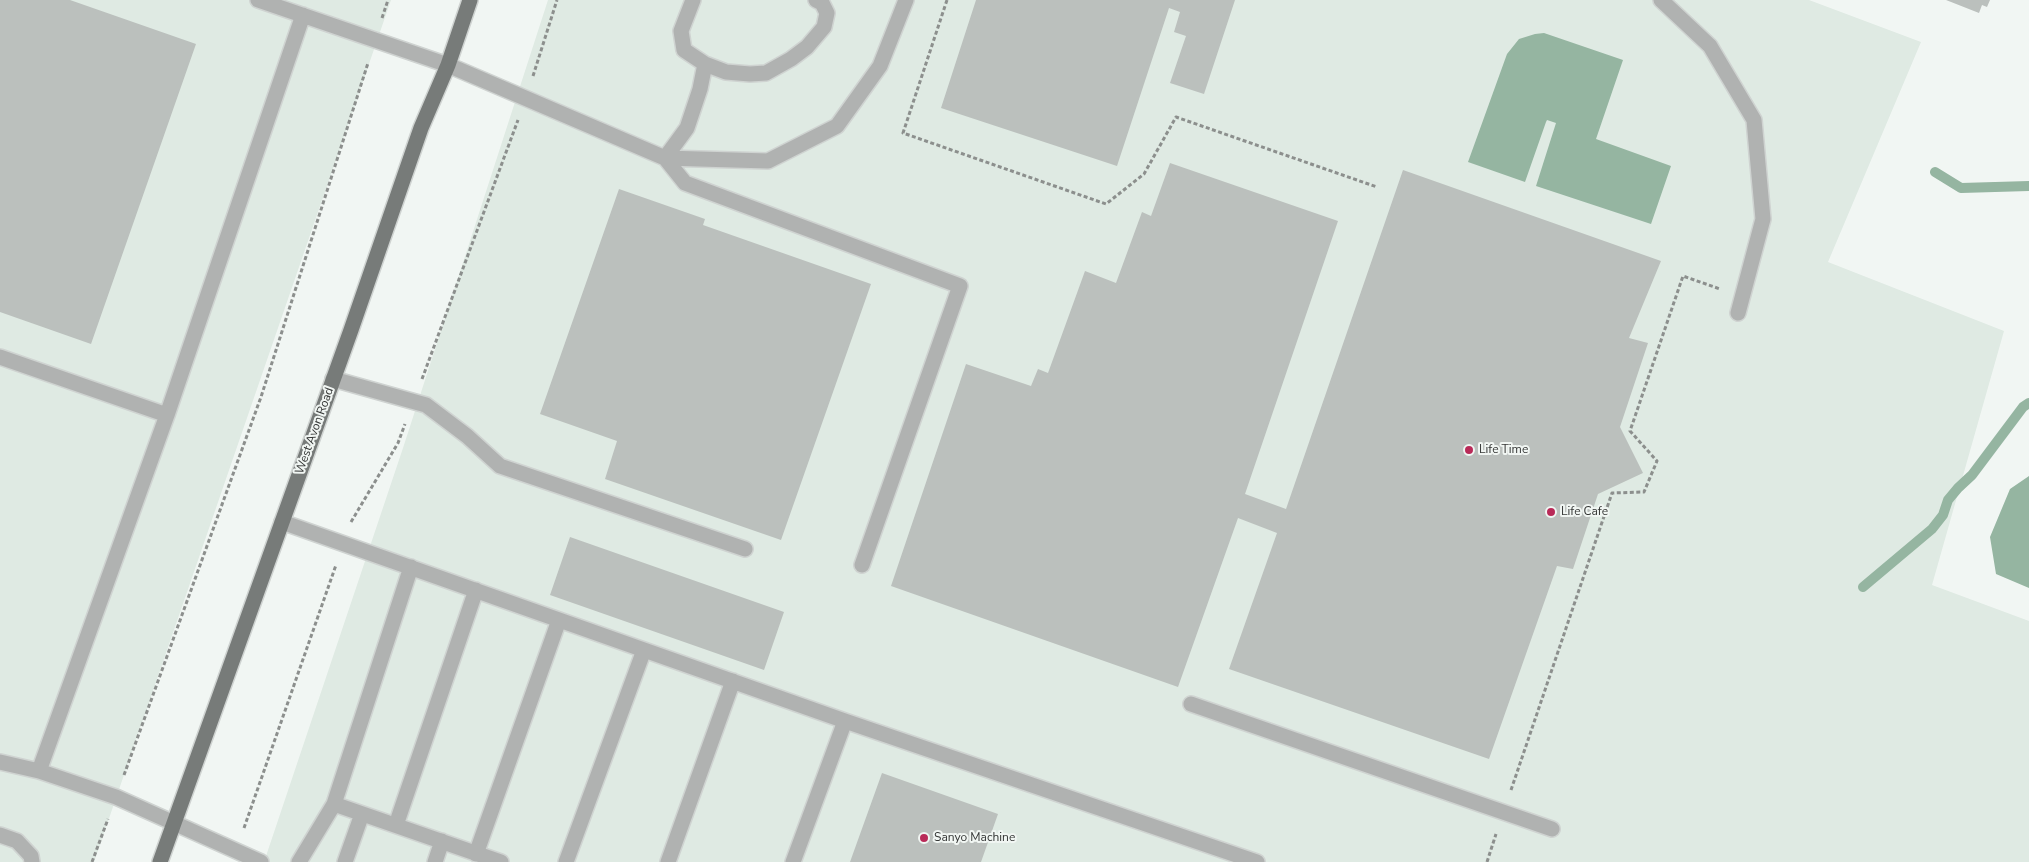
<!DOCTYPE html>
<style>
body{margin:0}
canvas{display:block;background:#f1f6f3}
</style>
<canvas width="2029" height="862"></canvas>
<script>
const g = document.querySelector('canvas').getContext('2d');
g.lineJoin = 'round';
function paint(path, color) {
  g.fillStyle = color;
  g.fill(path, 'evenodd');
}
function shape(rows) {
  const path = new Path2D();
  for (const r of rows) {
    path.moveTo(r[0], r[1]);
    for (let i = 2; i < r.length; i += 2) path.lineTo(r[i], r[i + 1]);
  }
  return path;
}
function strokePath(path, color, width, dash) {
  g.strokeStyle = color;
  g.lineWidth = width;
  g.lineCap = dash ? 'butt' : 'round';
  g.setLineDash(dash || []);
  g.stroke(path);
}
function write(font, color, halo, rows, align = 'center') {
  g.font = font + ' "Nunito Sans",sans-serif';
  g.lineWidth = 4;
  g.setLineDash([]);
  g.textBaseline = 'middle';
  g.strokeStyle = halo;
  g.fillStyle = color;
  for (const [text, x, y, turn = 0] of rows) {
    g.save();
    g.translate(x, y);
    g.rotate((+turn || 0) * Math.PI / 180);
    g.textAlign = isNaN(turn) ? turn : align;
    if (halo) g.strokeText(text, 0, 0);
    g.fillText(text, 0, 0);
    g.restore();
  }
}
paint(shape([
 [0,0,391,0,94,862,0,862],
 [548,0,1809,0,1921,42,1828,262,2004,331,1932,585,2029,621,2029,862,264,862,403,448]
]), '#dfeae3');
paint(shape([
 [1544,33,1623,60,1596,139,1671,166,1651,224,1536,186,1556,123,1547,120,1546,122,1525,182,1468,162,1507,54,1519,39,1535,34],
 [2029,476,2029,588,1996,574,1990,537,2010,489]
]), '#95b5a1');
strokePath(shape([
 [1935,172,1961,188,2029,186],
 [1863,587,1932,529,1943,515,1948,500,1958,488,1972,475,2023,407,2029,403]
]), '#95b5a1', 10);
paint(shape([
 [0,0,70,0,196,44,91,344,0,312],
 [976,0,1235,0,1204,94,1170,83,1186,36,1174,32,1180,12,1169,8,1117,166,941,108],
 [1946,0,1990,0,1987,7,1982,5,1979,13],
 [1170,163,1338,221,1245,494,1286,509,1403,170,1661,261,1629,338,1648,343,1620,427,1643,473,1598,494,1573,569,1557,566,1489,759,1229,669,1277,533,1238,518,1178,687,891,586,966,364,1031,386,1038,369,1048,373,1085,271,1116,283,1142,212,1151,216],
 [619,189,705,219,703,225,871,284,781,540,605,479,617,441,540,414],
 [570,537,784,612,764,670,550,595],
 [882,773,998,814,981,862,850,862]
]), '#bbc0bd');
const minor = shape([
 [258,0,448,65,665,158,768,161,837,126,880,66,906,0],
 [693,0,681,31,684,50,705,64,726,72,750,74,766,73,791,59,807,47,824,27,827,13,822,3,816,0],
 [1661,0,1710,46,1754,120,1763,219,1738,313],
 [705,64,700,89,687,128,665,158,685,183,960,286,862,565],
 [0,357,167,415,303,15],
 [333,379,426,405,467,436,500,466,745,549],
 [282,522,845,721,1257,862],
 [1191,704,1552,829],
 [0,762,39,771,116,797,261,862],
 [39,771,167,415],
 [334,804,501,862],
 [396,825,476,590],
 [0,835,17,841,31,856,32,862],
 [476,854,559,620],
 [299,862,334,804,411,567],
 [345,862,362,814],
 [435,862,442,841],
 [566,862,644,650],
 [668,862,733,681],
 [793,862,845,721]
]);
const major = shape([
 [160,862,351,330,421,128,448,65,470,0]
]);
strokePath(minor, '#cfd3d1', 18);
strokePath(major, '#cfd3d1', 18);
strokePath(shape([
 [947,0,903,133,1106,204,1144,174,1176,117,1377,187],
 [382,18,388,0],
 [533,76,557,0],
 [422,379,518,120],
 [351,522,398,443,405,424],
 [124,775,261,397,368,63],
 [1511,790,1612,493,1644,492,1657,461,1630,431,1683,276,1720,289],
 [244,828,336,565],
 [92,862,108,819],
 [1487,862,1496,834]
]), '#8c8f8d', 3, [4, 2.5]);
strokePath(minor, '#b0b2b1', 15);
strokePath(major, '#777b79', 15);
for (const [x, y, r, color] of [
 [1469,450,5,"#b92a58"],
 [1551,512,5,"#b92a58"],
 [924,838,5,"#b92a58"]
]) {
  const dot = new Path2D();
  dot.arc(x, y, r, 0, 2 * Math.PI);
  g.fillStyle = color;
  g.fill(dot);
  strokePath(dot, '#f1f6f3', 2);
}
write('12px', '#343635', '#f1f6f3', [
 ["West Avon Road",315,431,-70]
]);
write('12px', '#343635', '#f1f6f3', [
 ["Life Time",1479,450],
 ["Life Cafe",1561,512],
 ["Sanyo Machine",934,838]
], 'left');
</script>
